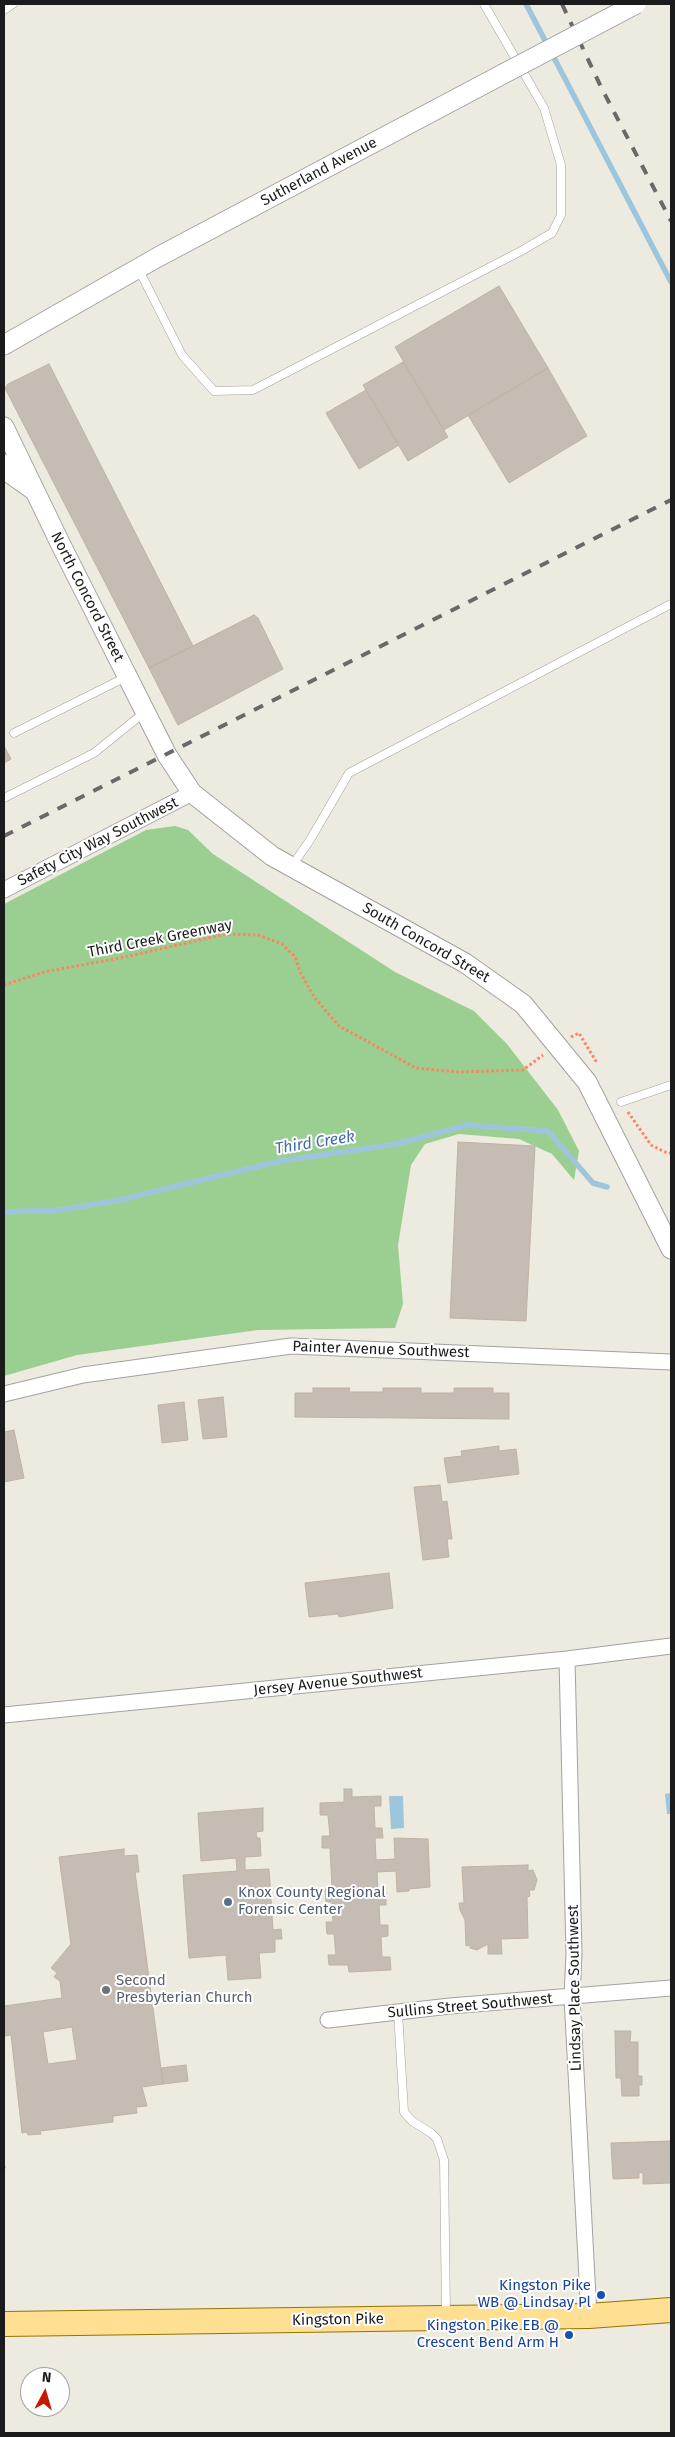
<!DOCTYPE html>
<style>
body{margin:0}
#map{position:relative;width:675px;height:2437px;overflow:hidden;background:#edeadf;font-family:"Fira Sans",sans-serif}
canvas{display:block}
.frame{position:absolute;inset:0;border:5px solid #1b1b1b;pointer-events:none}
.north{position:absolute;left:20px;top:2367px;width:50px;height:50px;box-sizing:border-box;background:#fff;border:1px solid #a4a4a4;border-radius:50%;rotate:6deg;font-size:14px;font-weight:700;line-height:20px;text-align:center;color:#1b1b1b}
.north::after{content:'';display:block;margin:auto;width:18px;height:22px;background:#c51a00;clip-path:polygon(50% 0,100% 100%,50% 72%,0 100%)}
</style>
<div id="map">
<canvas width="675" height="2437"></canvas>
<div class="frame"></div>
<div class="north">N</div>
</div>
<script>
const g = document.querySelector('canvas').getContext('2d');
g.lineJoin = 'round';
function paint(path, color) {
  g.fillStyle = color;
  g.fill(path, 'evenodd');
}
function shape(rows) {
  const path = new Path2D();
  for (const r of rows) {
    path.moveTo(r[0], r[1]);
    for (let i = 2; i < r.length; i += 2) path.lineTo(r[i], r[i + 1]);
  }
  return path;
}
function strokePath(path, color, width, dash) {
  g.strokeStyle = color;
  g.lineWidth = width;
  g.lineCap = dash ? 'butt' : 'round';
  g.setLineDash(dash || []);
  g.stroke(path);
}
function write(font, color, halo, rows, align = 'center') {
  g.font = font + ' "Fira Sans",sans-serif';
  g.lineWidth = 4;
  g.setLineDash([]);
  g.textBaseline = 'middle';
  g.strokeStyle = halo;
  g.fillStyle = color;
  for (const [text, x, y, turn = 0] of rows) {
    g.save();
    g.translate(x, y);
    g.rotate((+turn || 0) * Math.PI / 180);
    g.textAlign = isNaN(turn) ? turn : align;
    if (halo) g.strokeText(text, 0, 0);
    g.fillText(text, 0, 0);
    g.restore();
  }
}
paint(shape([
 [175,826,188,830,213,854,395,972,474,1011,507,1044,558,1110,579,1151,574,1180,552,1154,519,1139,459,1134,425,1144,411,1165,398,1245,403,1304,395,1328,258,1330,77,1355,4,1376,4,904,146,830]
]), '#9bcf92');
paint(shape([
 [671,1793,671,1814,667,1814,665,1794],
 [389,1796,403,1796,404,1828,391,1829]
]), '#9dc6dd');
strokePath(shape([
 [526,4,671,282],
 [4,1212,59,1210,120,1200,280,1161,397,1144,467,1125,548,1131,593,1183,607,1187]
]), '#9dc6dd', 5.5);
const building = shape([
 [499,286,548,368,444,430,395,347,499,286],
 [403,362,448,437,408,461,363,385,403,362],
 [49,364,193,646,149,668,5,388,8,384,49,364],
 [548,368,587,436,509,483,468,415,548,368],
 [366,390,399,445,359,469,326,413,366,390],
 [254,615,258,618,283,669,178,725,149,668,254,615],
 [4,746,11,759,4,763,4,746],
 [458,1142,535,1146,526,1321,450,1318,458,1142],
 [313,1388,350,1388,349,1392,383,1392,383,1388,421,1388,421,1393,454,1393,454,1388,493,1388,493,1393,509,1393,509,1419,295,1417,295,1393,313,1393,313,1388],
 [223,1397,227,1437,203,1439,198,1400,223,1397],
 [184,1402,188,1440,162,1443,158,1405,184,1402],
 [14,1430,24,1478,4,1482,4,1432,14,1430],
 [499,1446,499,1451,516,1449,519,1474,448,1483,444,1458,462,1456,461,1451,499,1446],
 [440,1485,442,1502,447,1501,452,1539,447,1539,449,1557,423,1560,414,1487,440,1485],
 [389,1573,393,1608,339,1617,338,1614,309,1617,305,1583,389,1573],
 [344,1789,352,1789,352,1797,381,1796,381,1806,374,1806,375,1828,382,1828,383,1838,375,1838,376,1860,395,1859,394,1838,428,1839,430,1887,409,1889,409,1891,397,1892,396,1871,377,1872,378,1893,386,1893,386,1905,379,1905,380,1925,388,1925,388,1936,381,1937,382,1957,390,1957,391,1970,349,1972,348,1965,329,1965,328,1955,336,1955,334,1934,327,1934,326,1922,333,1922,332,1902,326,1902,325,1889,332,1889,330,1848,322,1848,322,1836,330,1836,328,1815,320,1815,320,1803,344,1802,344,1789],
 [263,1808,263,1831,256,1832,257,1838,260,1838,261,1856,245,1857,245,1870,269,1869,273,1930,281,1929,282,1939,275,1939,275,1952,259,1953,261,1978,228,1980,226,1955,189,1958,183,1875,237,1871,236,1858,201,1861,198,1813,263,1808],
 [124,1849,124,1856,137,1855,139,1872,135,1872,163,2084,142,2087,147,2106,136,2107,137,2113,113,2116,113,2122,40,2131,41,2134,28,2135,27,2132,22,2133,11,2035,4,2036,4,2006,62,1998,60,1981,54,1977,57,1973,51,1968,71,1944,59,1857,124,1849],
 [72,2027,77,2060,48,2064,43,2032,72,2027],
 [528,1865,528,1871,533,1870,537,1880,534,1890,529,1890,530,1896,527,1897,528,1938,501,1939,502,1954,488,1954,488,1944,477,1950,470,1948,470,1945,466,1946,465,1920,460,1910,459,1903,464,1903,462,1867,528,1865],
 [615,2031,631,2031,630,2042,638,2042,638,2076,642,2076,642,2085,639,2085,639,2096,622,2096,621,2078,616,2078,615,2031],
 [186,2065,188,2081,163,2084,161,2068,186,2065],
 [670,2141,671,2183,643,2184,643,2173,639,2172,639,2178,613,2179,611,2143,670,2141]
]);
paint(building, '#c5bdb3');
strokePath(building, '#bfb2a1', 1);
const service = shape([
 [4,10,13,4],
 [138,268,182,355,214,391,253,390,521,251,552,233,561,215,561,165,544,108,484,4],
 [14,733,128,676],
 [4,798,94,753,145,712],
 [292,866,310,840,349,773,671,604],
 [621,1102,671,1085],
 [398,2012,404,2112,412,2121,431,2133,437,2139,444,2160,446,2316]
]);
const minor = shape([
 [4,890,192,793],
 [4,1394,83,1375,291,1346,671,1362],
 [567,1659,574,1954,572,1997,589,2316],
 [4,1715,567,1659,671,1646],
 [328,2020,450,2006,671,1988]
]);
const tertiary = shape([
 [4,345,158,257,503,74],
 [4,427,61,545,167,755,192,793,272,856,465,963,523,1004,587,1082,671,1249],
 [4,464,8,472,32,489]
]);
const primary = shape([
 [4,2324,589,2316,671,2310]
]);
strokePath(service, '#a2a2a2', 9);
strokePath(minor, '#a2a2a2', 17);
strokePath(tertiary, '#a2a2a2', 21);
strokePath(primary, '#917500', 26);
strokePath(shape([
 [4,985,44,972,125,957,226,934,258,935,282,944,295,957,300,972,314,997,339,1026,416,1068,458,1072,523,1070,543,1055],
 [571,1037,579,1033,597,1063],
 [628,1112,651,1145,667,1153,671,1153],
 [4,2166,4,2171]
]), '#ff845e', 3, [2.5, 2.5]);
strokePath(service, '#fff', 8);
strokePath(minor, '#fff', 15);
strokePath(tertiary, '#fff', 19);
strokePath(primary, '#ffdf92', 24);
strokePath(shape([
 [562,4,601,87,671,221],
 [4,836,671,500]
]), '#696969', 4, [10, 10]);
const tertiaryBridge = shape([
 [503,74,636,4]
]);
strokePath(tertiaryBridge, '#a2a2a2', 21, []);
strokePath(tertiaryBridge, '#fff', 19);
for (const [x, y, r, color] of [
 [228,1902,5,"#5c6f8a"],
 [106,1990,5,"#6b7280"],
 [601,2295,5,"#1a4fb4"],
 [569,2335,5,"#1a4fb4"]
]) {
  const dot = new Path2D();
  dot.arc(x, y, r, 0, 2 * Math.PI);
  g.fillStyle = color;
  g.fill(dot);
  strokePath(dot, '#fff', 2);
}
write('15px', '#1b1b1b', '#fff', [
 ["Sutherland Avenue",319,172,-28],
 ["North Concord Street",87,597,63],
 ["Safety City Way Southwest",98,842,-27],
 ["Third Creek Greenway",160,939,-11],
 ["South Concord Street",426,943,30],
 ["Painter Avenue Southwest",381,1350,2],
 ["Jersey Avenue Southwest",338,1682,-6],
 ["Lindsay Place Southwest",575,1988,-91],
 ["Sullins Street Southwest",470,2006,-5],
 ["Kingston Pike",338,2320,-1]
]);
write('15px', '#4e5e75', '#fff', [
 ["Knox County Regional",238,1893],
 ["Forensic Center",238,1910]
], 'left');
write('15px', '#5b616d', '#fff', [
 ["Second",116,1981],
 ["Presbyterian Church",116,1998]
], 'left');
write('15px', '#164399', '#fff', [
 ["Kingston Pike",591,2286],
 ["WB @ Lindsay Pl",591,2303],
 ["Kingston Pike EB @",559,2326],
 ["Crescent Bend Arm H",559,2343]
], 'right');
write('italic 16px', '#446bad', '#fff', [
 ["Third Creek",315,1143,-9]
]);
</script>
